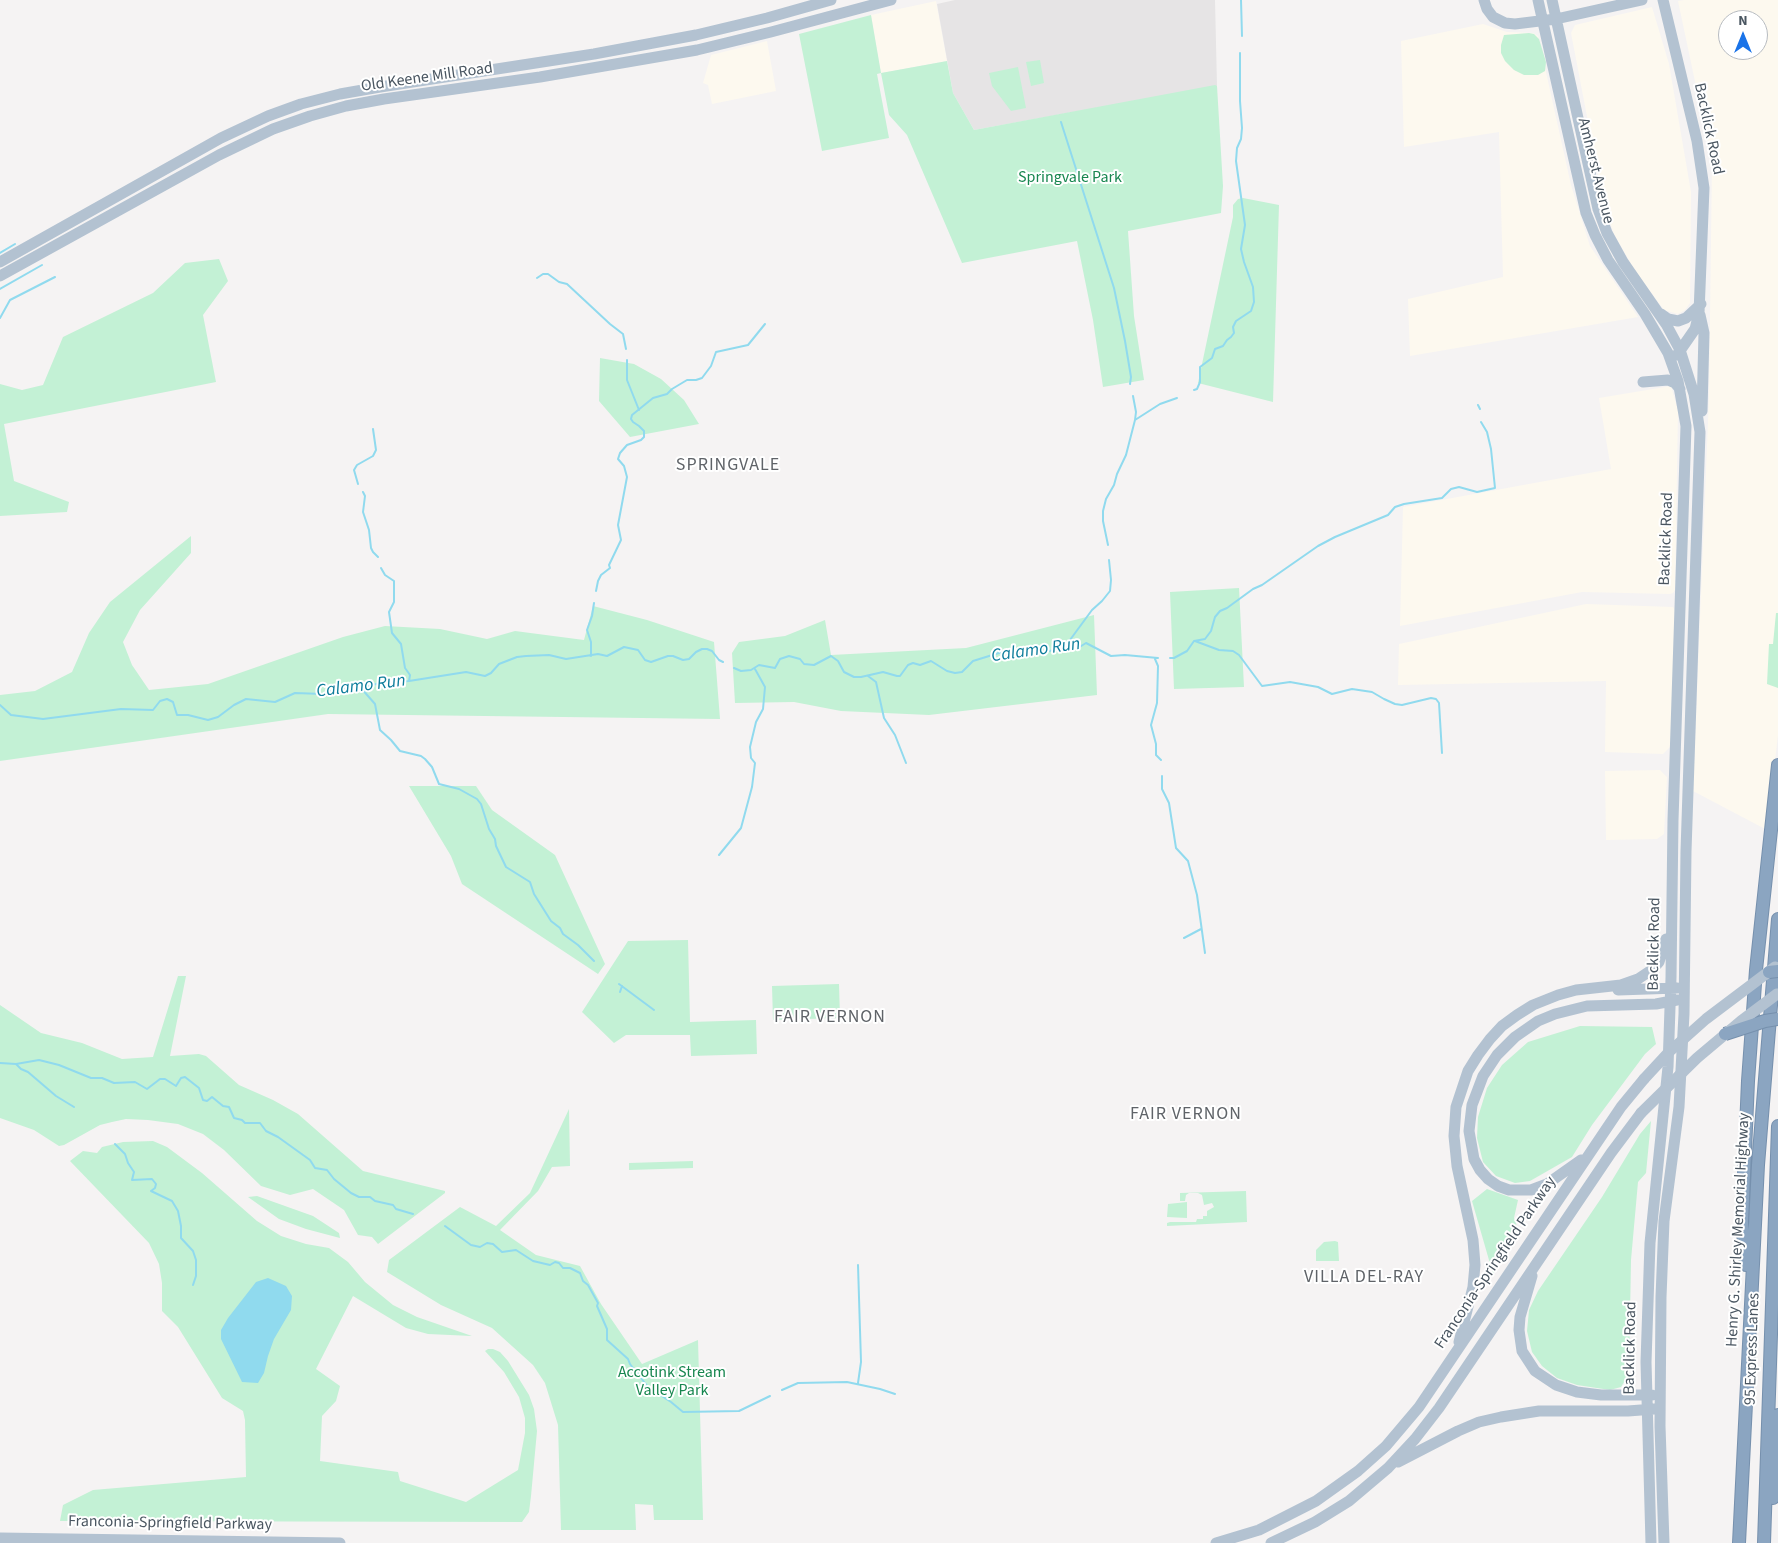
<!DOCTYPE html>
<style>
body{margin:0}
#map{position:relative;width:1778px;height:1543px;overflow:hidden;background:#f5f3f3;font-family:"Source Sans 3",sans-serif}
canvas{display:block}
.north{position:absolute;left:1718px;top:10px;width:50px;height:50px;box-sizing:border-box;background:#fff;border:1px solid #b7bbc0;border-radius:50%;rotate:0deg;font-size:14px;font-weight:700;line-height:20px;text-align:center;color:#4a5661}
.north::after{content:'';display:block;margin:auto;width:18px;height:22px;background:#1a73e8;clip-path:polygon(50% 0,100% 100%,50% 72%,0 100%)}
</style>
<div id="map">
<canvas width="1778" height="1543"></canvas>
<div class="north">N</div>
</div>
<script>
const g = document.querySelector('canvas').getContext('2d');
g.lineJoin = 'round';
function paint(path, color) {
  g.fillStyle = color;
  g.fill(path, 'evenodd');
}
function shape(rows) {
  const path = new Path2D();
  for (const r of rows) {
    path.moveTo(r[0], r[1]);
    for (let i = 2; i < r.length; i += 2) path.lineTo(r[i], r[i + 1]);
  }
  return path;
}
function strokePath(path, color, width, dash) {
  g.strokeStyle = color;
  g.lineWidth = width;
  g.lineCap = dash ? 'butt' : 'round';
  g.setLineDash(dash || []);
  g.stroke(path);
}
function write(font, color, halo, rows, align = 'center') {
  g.font = font + ' "Source Sans 3",sans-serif';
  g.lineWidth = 4;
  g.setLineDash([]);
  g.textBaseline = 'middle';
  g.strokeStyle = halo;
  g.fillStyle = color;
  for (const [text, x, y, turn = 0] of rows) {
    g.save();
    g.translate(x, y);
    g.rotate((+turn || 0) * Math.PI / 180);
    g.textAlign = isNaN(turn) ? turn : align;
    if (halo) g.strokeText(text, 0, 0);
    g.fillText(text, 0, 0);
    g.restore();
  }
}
paint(shape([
 [1684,0,1778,0,1778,735,1767,830,1693,791,1709,397,1712,162,1678,1],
 [1728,20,1758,20,1758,50,1728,50],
 [936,1,947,61,881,73,871,15],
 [1652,7,1669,64,1691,192,1690,303,1685,310,1678,314,1664,310,1634,269,1614,234,1604,205,1571,33,1575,25],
 [1483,24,1507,32,1533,33,1538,36,1571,185,1590,246,1638,317,1410,356,1408,299,1503,277,1499,132,1404,147,1401,41],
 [767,41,776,91,712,104,708,85,703,83,711,55],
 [1671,386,1678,411,1675,590,1673,593,1670,594,1582,592,1400,626,1403,507,1611,469,1599,398],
 [1586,604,1673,607,1676,612,1671,746,1663,754,1605,752,1606,681,1398,685,1399,644],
 [1660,770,1667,777,1664,834,1657,839,1606,840,1605,771]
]), '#fdf9ef');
paint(shape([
 [955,0,1215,0,1217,86,974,130,953,93,937,4]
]), '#e6e4e5');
paint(shape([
 [871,15,881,73,947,61,953,93,974,130,1215,85,1217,86,1223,186,1221,213,1128,231,1134,316,1144,380,1103,387,1093,320,1077,241,962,263,907,135,889,115,881,73,877,74,889,138,822,151,799,34],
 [1529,33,1534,34,1539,39,1546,62,1545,71,1538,75,1524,75,1514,70,1505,61,1501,53,1501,45,1504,35],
 [1040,60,1044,83,1031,86,1026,62],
 [1018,67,1026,108,1011,111,992,86,989,73],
 [1243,198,1279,205,1273,402,1198,383,1233,217,1233,205,1238,199],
 [219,259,228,281,203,315,216,382,4,424,14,481,69,502,67,512,0,516,0,384,22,390,43,385,63,337,153,293,185,263],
 [600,358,634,364,661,379,684,400,699,424,630,437,599,401],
 [191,536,191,553,140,610,123,642,132,665,149,690,208,684,343,637,385,626,440,629,487,639,515,631,584,640,593,606,647,620,714,642,720,719,328,714,0,761,0,695,35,691,72,672,89,633,110,602],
 [1239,588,1244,687,1174,689,1170,592],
 [1776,613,1778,613,1778,688,1767,684,1769,644,1773,644],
 [1094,615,1097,695,929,715,841,711,794,702,735,703,732,653,739,642,785,636,825,620,831,655,966,648],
 [409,786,476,786,492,810,555,855,605,964,598,974,462,884,451,856],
 [688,940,690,1022,756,1020,757,1054,691,1056,690,1035,626,1035,614,1043,582,1012,628,941],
 [178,976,186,976,170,1056,199,1054,206,1056,239,1085,273,1100,298,1114,363,1171,445,1191,445,1193,378,1244,372,1237,358,1235,344,1210,313,1189,290,1195,261,1186,224,1150,203,1134,178,1124,148,1120,126,1119,112,1122,100,1125,64,1145,59,1146,34,1130,0,1118,0,1005,41,1033,82,1043,122,1059,153,1057],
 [839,984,840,1018,773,1020,772,986],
 [1580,1026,1652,1027,1656,1044,1645,1054,1592,1125,1572,1157,1530,1181,1515,1183,1496,1176,1483,1162,1477,1138,1478,1117,1487,1088,1502,1065,1528,1042],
 [569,1109,570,1166,552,1167,538,1191,500,1230,536,1255,580,1266,601,1304,642,1364,698,1340,703,1520,654,1520,653,1505,635,1504,636,1530,561,1530,558,1425,545,1383,533,1365,492,1328,441,1305,387,1272,389,1260,460,1207,496,1226,530,1193],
 [1651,1121,1646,1173,1638,1182,1631,1260,1629,1374,1621,1387,1610,1390,1577,1385,1557,1378,1542,1366,1532,1352,1527,1331,1529,1310,1538,1291,1602,1197,1640,1134],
 [153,1141,167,1147,202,1173,257,1221,281,1236,306,1244,329,1248,348,1262,365,1282,393,1305,417,1317,472,1336,428,1334,406,1328,353,1296,316,1369,340,1386,336,1401,322,1416,320,1461,398,1472,400,1481,466,1502,518,1470,525,1433,525,1418,519,1397,504,1372,485,1351,488,1349,493,1349,500,1352,508,1361,529,1395,534,1409,537,1431,531,1496,529,1512,522,1522,60,1521,63,1505,93,1490,246,1477,245,1420,243,1411,222,1398,178,1327,162,1311,162,1283,159,1264,149,1243,70,1161,83,1151,97,1153,102,1147,123,1142],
 [693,1161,693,1168,629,1170,629,1163],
 [1487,1189,1518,1200,1514,1218,1519,1232,1493,1274,1472,1201],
 [1246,1191,1247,1222,1167,1226,1167,1223,1170,1222,1196,1222,1197,1219,1203,1219,1203,1216,1207,1216,1207,1211,1214,1207,1212,1203,1204,1205,1202,1195,1198,1193,1189,1193,1186,1195,1185,1201,1180,1201,1180,1193],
 [257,1196,313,1216,339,1233,340,1238,306,1229,279,1219,248,1197],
 [1187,1202,1187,1218,1167,1217,1168,1204],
 [1335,1241,1338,1242,1339,1261,1316,1261,1316,1250,1324,1242]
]), '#c3f1d5');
paint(shape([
 [268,1278,286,1286,292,1296,291,1310,274,1339,268,1356,264,1373,258,1383,242,1382,221,1339,221,1330,228,1318,256,1282]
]), '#90daee');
strokePath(shape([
 [1241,0,1242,36],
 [1061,122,1114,288,1125,341,1131,377,1130,384],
 [0,253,15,244],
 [537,278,543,274,548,274,559,282,567,284,610,324,623,334,626,349],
 [0,289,42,265],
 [0,318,10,300,55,277],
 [627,360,627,380,639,410],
 [1194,390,1197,389,1200,382,1200,367,1212,358,1215,349,1223,346,1227,340,1231,337,1234,333,1233,327,1236,321,1251,311,1254,302,1253,287,1244,262,1241,249,1245,225,1236,161,1237,148,1241,139,1242,128,1240,101,1240,53],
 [1478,405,1480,409],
 [1135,420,1160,404,1177,398],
 [358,484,354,470,357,465,373,456,376,450,373,429],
 [363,492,365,496,363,512,369,530,371,548,373,552,378,557],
 [1108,545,1103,521,1103,511,1106,499,1114,485,1117,474,1126,455,1135,420,1136,412,1133,396],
 [381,568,385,575,394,581,394,602,389,612,392,633,401,644,405,668,410,675,409,681],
 [596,591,598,581,601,575,610,568,609,565,621,540,618,525,627,477,624,466,618,459,620,453,627,445,641,440,644,437,644,431,639,426,633,422,631,419,632,415,653,398,667,394,672,389,687,380,696,380,702,378,711,366,716,352,748,345,765,324],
 [1194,641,1205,639,1211,631,1215,617,1220,611,1227,608,1253,589,1262,585,1318,546,1335,537,1388,515,1395,507,1404,504,1442,498,1451,489,1459,487,1477,492,1495,488,1491,449,1487,432,1481,422],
 [1195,641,1219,650,1233,651,1239,655,1262,686,1290,682,1318,687,1332,694,1352,689,1372,692,1384,699,1395,704,1402,705,1431,698,1436,699,1439,703,1442,753],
 [1067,644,1092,610,1102,601,1110,591,1111,580,1109,560],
 [591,656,591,642,587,630,592,616,594,603],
 [1170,658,1174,658,1187,651,1194,641],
 [1155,659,1158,666,1157,703,1151,725,1156,744,1156,755,1161,760],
 [734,668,741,671,751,670,759,665,775,668,780,659,789,656,800,659,804,664,814,665,831,656,838,661,844,672,854,677,861,677,883,672,897,676,900,676,908,665,913,663,920,665,931,661,947,671,955,673,962,672,973,661,1002,652,1023,653,1043,652,1055,650,1067,645,1072,648,1078,648,1086,643,1111,656,1125,655,1158,658],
 [868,676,876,682,884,718,895,735,906,763],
 [361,688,375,704,380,730,391,740,400,751,421,756,425,759,432,767,439,784,459,789,477,799,481,804,489,829,495,839,496,846,506,867,530,882,534,894,551,921,560,928,563,934,578,945,594,961],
 [0,705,11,715,43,719,121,709,153,710,160,701,167,699,173,702,177,715,188,715,208,720,218,717,234,705,246,699,275,702,295,693,323,694,338,688,361,688,376,684,409,681,466,672,485,676,491,673,499,664,517,657,526,656,549,655,566,659,598,654,607,656,624,647,638,650,645,660,651,662,668,656,673,656,683,660,689,659,696,652,702,649,707,649,712,651,719,660,723,662],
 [1162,776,1162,789,1169,803,1176,848,1188,861,1197,895,1205,953],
 [719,855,741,828,752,787,755,763,751,758,750,747,756,722,763,709,765,687,755,669],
 [1184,938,1201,929],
 [619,984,654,1010],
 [620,992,622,986],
 [0,1063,16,1064,39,1060,59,1065,91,1078,102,1078,114,1083,135,1082,147,1089,160,1079,165,1079,176,1086,181,1078,185,1077,199,1088,203,1100,207,1101,212,1097,223,1106,229,1107,234,1118,242,1120,245,1123,260,1123,266,1131,278,1137,310,1160,315,1168,327,1170,334,1179,351,1193,359,1197,370,1197,375,1201,393,1205,396,1209,413,1214],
 [16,1064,21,1069,28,1072,56,1096,74,1107],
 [115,1144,125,1154,128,1163,134,1172,132,1180,152,1179,156,1184,155,1188,151,1191,172,1201,178,1211,181,1226,181,1238,193,1251,196,1260,196,1276,193,1285],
 [445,1226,471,1245,480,1247,487,1243,493,1244,502,1252,516,1250,533,1261,550,1265,555,1262,559,1263,563,1268,570,1268,580,1273,583,1281,588,1285,598,1303,597,1306,607,1329,607,1340,628,1359,630,1364,648,1387,671,1402,683,1412,739,1411,770,1396],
 [858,1383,861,1362,858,1265],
 [782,1390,798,1383,847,1382,880,1389,895,1394]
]), '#90daee', 2);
const highway = shape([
 [1746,1265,1742,1222,1748,1081,1756,970,1778,765],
 [1773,1498,1778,1415],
 [1739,1543,1758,1165,1778,919],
 [1764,1543,1778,1126]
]);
strokePath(highway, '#7690ad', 14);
strokePath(shape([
 [1484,0,1487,9,1493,17,1505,23,1515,24,1556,19,1642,0],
 [1538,0,1586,213,1595,235,1608,260,1645,314,1668,353,1678,381,1686,426,1673,820,1671,978,1668,1067,1650,1243,1646,1362,1651,1543],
 [1552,0,1598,209,1607,233,1623,262,1666,324,1680,350,1694,394,1700,432,1686,851,1684,1014,1679,1107,1664,1221,1661,1297,1660,1426,1664,1543],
 [1663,0,1697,141,1704,188,1699,313,1695,329,1677,355],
 [0,262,221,138,268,116,301,104,340,94,380,87,594,54,696,35,767,18,831,0],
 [0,276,219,155,273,129,310,116,346,106,384,99,540,77,697,50,771,32,891,0],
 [1661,314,1668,319,1678,321,1686,318,1701,304],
 [1700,315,1704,333,1702,411],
 [1643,382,1668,380,1675,383,1680,389],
 [1618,990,1677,988],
 [1581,1160,1547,1184,1531,1190,1509,1190,1498,1186,1488,1179,1480,1170,1474,1159,1469,1131,1472,1105,1483,1076,1497,1055,1515,1037,1538,1021,1555,1014,1587,1006,1656,1004,1677,1000],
 [1532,1276,1520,1317,1519,1330,1522,1351,1535,1371,1556,1385,1577,1392,1601,1395,1652,1395],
 [1459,1342,1473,1287,1475,1265,1473,1240,1457,1166,1454,1136,1456,1107,1468,1071,1478,1055,1490,1039,1502,1026,1517,1015,1533,1005,1558,995,1576,990,1621,985,1638,979,1653,969,1659,962,1666,939],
 [1398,1462,1458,1431,1479,1422,1501,1417,1539,1411,1628,1411,1654,1409],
 [0,1538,340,1543],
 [1216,1543,1259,1530,1316,1501,1358,1471,1386,1446,1419,1407,1621,1107,1644,1079],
 [1271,1543,1315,1522,1349,1501,1388,1468,1415,1439,1439,1408,1611,1153,1641,1113]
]), '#b3c2d1', 11);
strokePath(highway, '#8ba5c1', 12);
const highwayBridge = shape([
 [1769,972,1778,971],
 [1725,1034,1765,1021,1778,1019]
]);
strokePath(highwayBridge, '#7690ad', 14, []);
strokePath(shape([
 [1644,1079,1669,1052,1706,1019,1775,967],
 [1641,1113,1697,1058,1741,1021,1777,994]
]), '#b3c2d1', 11);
strokePath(highwayBridge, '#8ba5c1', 12);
write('16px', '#4a5661', '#fff', [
 ["Old Keene Mill Road",427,78,-8],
 ["Backlick Road",1708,129,78],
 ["Amherst Avenue",1595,171,76],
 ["Backlick Road",1667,539,-88],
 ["Backlick Road",1655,944,-89],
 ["Henry G. Shirley Memorial Highway",1739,1230,-87],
 ["Franconia-Springfield Parkway",1496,1263,-56],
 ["Backlick Road",1631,1348,-89],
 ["95 Express Lanes",1753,1349,-88],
 ["Franconia-Springfield Parkway",170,1524,1]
]);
write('16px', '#17864f', '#fff', [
 ["Springvale Park",1070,178],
 ["Accotink Stream",672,1373],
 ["Valley Park",672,1391]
]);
g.letterSpacing = '1px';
write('18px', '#5f6368', '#fff', [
 ["SPRINGVALE",728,466],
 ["FAIR VERNON",830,1018],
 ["FAIR VERNON",1186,1115],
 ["VILLA DEL-RAY",1364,1278]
]);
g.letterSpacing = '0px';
write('italic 18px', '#0c7c9b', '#fff', [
 ["Calamo Run",1036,651,-8],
 ["Calamo Run",361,687,-7]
]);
</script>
